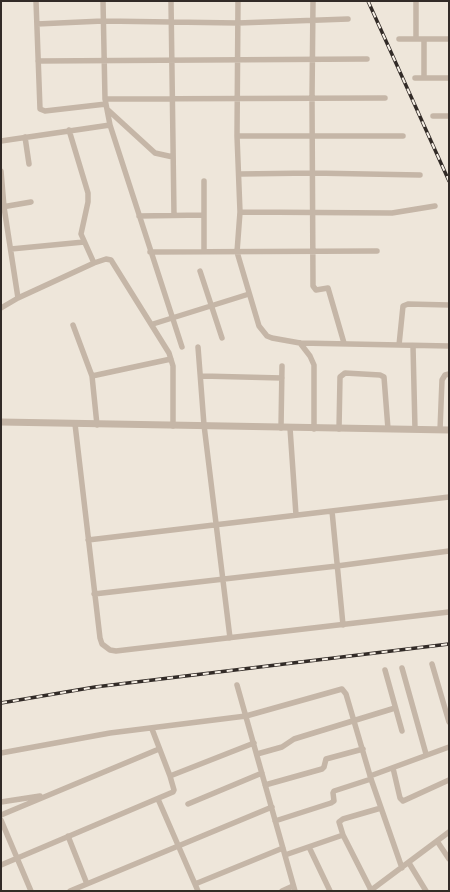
<!DOCTYPE html>
<style>
body{margin:0}
#map{position:relative;width:450px;height:892px;overflow:hidden;background:#eee6da;font-family:Signika,sans-serif}
canvas{display:block}
.frame{position:absolute;inset:0;border:2px solid #322b27;pointer-events:none}
</style>
<div id="map">
<canvas width="450" height="892"></canvas>
<div class="frame"></div>
</div>
<script>
const g = document.querySelector('canvas').getContext('2d');
g.lineJoin = 'round';
function shape(rows) {
  const path = new Path2D();
  for (const r of rows) {
    path.moveTo(r[0], r[1]);
    for (let i = 2; i < r.length; i += 2) path.lineTo(r[i], r[i + 1]);
  }
  return path;
}
function strokePath(path, color, width, dash) {
  g.strokeStyle = color;
  g.lineWidth = width;
  g.lineCap = dash ? 'butt' : 'round';
  g.setLineDash(dash || []);
  g.stroke(path);
}
strokePath(shape([
 [36,1,40,109,45,111,106,104],
 [103,1,105,99,110,125,182,347],
 [171,1,174,215],
 [238,1,237,136,240,212,237,252,259,326,267,336,272,338,300,343,449,346],
 [313,1,312,98,313,286,316,290,328,288,344,343],
 [416,1,416,39],
 [37,24,103,21,238,23,348,19],
 [399,39,449,39],
 [38,61,367,59],
 [415,78,449,78],
 [424,78,424,39],
 [105,99,385,98],
 [108,110,155,153,173,157],
 [433,116,449,116],
 [69,130,88,193,88,202,81,234,94,263],
 [237,136,403,136],
 [25,137,29,164],
 [1,141,110,125],
 [1,171,4,207,18,298],
 [240,174,312,173,420,175],
 [204,181,204,215],
 [2,207,31,202],
 [240,212,392,213,435,206],
 [139,216,204,215,204,252],
 [11,249,84,242],
 [150,252,377,251],
 [200,271,222,338],
 [1,308,18,298,94,263,106,259,111,260,169,353,173,366,173,426],
 [153,324,249,294],
 [73,325,92,376,97,425],
 [300,343,310,356,314,365,314,429],
 [399,345,403,306,408,304,449,305],
 [413,346,415,429],
 [198,347,204,425,230,638],
 [92,376,171,359],
 [202,376,282,378],
 [75,424,100,638,102,644,110,650,116,651,449,612],
 [281,428,282,366],
 [290,428,296,515],
 [339,429,340,377,345,373,380,375,384,377,388,429],
 [440,430,442,380,445,375,449,374],
 [332,511,343,625],
 [88,540,449,497],
 [94,594,337,566,449,551],
 [432,664,449,722],
 [402,668,426,754],
 [385,670,402,731],
 [237,685,295,891],
 [1,753,110,733,246,716,342,689,346,694,371,779,402,868],
 [257,754,282,747,294,739,395,708],
 [393,768,400,798,403,801,449,780],
 [170,776,254,743],
 [370,776,449,747],
 [265,785,322,769,324,767,326,759,363,749],
 [158,799,198,891],
 [1,802,40,796],
 [188,804,262,773],
 [1,815,159,749],
 [1,820,31,891],
 [275,821,331,803,334,801,333,793,334,791,371,779],
 [68,836,87,884],
 [437,841,449,859],
 [309,847,330,891],
 [285,855,343,835],
 [409,863,426,891],
 [1,865,173,792,174,790,170,776,152,729],
 [195,884,283,848],
 [371,890,343,835,339,822,343,819,381,808],
 [70,891,272,807],
 [282,891,293,886],
 [370,891,449,832]
]), '#c5b6a7', 5.5);
strokePath(shape([
 [1,422,449,430]
]), '#c5b6a7', 7);
const rail = shape([
 [368,1,449,181],
 [1,703,95,687,449,644]
]);
strokePath(rail, '#322b27', 3.5);
strokePath(rail, '#f7f0e6', 2, [6]);
</script>
